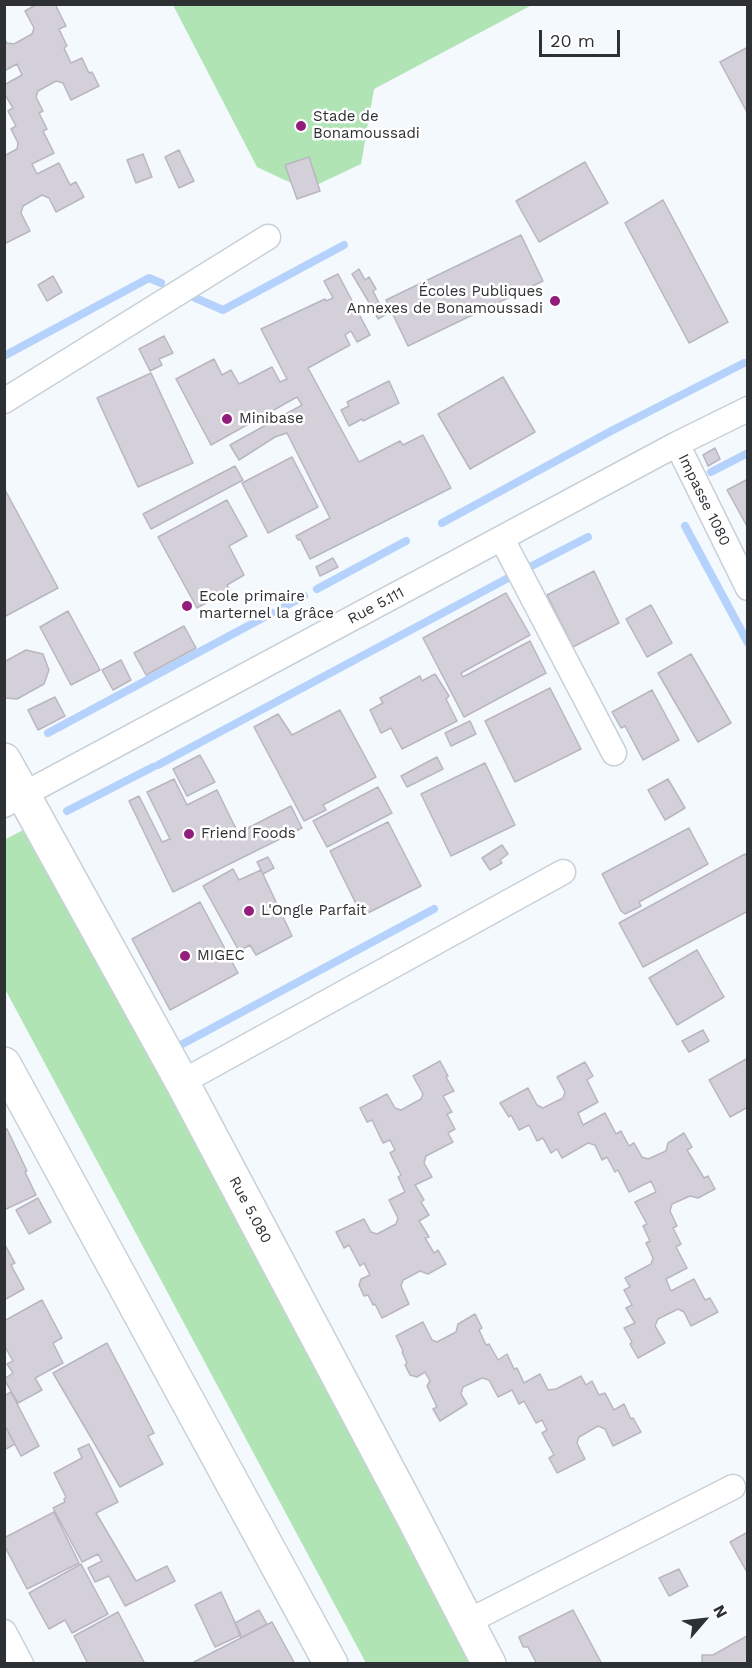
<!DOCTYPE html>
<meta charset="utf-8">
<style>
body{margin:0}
#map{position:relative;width:752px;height:1668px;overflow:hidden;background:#f4f9fe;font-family:"Work Sans",sans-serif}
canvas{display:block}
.frame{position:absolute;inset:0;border:6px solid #2e3134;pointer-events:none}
.north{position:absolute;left:674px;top:1590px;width:60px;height:60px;-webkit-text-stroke:4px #fff;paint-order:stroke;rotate:62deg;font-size:16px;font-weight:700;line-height:24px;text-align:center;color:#2e3134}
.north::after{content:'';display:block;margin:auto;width:21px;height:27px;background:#2e3134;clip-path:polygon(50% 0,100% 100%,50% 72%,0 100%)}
.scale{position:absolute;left:539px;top:30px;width:81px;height:27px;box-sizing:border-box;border:3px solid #2e3134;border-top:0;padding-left:8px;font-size:18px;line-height:21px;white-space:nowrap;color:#2e3134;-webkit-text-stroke:4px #fff;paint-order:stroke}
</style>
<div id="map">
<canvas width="752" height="1668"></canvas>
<div class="frame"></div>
<div class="north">N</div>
<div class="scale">20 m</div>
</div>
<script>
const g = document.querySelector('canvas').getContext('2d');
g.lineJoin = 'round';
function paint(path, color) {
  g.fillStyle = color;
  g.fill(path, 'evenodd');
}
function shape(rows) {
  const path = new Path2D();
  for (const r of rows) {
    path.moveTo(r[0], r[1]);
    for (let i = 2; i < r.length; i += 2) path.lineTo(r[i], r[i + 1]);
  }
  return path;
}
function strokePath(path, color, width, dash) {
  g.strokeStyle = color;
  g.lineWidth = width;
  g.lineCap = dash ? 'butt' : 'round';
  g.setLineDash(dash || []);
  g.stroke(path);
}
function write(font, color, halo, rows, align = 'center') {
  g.font = font + ' "Work Sans",sans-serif';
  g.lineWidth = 5;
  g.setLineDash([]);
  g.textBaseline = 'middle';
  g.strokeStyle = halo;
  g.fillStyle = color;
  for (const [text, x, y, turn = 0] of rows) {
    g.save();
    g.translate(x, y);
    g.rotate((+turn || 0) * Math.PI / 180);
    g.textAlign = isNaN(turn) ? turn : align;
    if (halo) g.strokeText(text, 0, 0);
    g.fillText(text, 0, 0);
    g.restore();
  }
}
paint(shape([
 [173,5,532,5,374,89,361,164,306,190,257,167],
 [31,826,480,1663,366,1663,5,989,4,840]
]), '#b0e4b5');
strokePath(shape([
 [184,293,223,310,344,245],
 [4,356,149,278,161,283],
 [711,472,748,453],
 [442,523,613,430,744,363],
 [685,526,748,643],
 [522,571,588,537],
 [317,589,406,541],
 [284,607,304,596],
 [48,733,272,613],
 [158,765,510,577],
 [67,811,153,767],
 [175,1048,434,909]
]), '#b4d2fc', 8);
const building = shape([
 [37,4,55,4,66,26,59,29,67,46,64,48,71,63,82,58,89,73,92,72,99,86,71,100,63,83,56,81,38,91,36,97,43,111,39,113,47,129,43,131,54,153,32,164,37,174,59,163,70,185,76,182,84,197,56,212,49,198,42,195,23,206,21,213,30,231,4,244,4,156,17,149,18,143,11,129,16,126,8,111,13,108,4,93,4,85,22,75,17,64,4,71,4,39,7,43,14,44,32,34,34,28,25,11,37,4],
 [748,47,748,114,720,62,748,47],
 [179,150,194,181,179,188,165,157,179,150],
 [143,154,152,177,136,183,127,160,143,154],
 [309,157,320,191,297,199,285,165,309,157],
 [585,162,608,203,539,242,516,201,585,162],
 [663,200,728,322,689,343,625,223,663,200],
 [521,235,543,281,408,346,386,300,521,235],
 [359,269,365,280,369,277,376,289,373,291,385,315,378,319,372,308,370,309,368,305,370,304,352,274,359,269],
 [338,274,370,335,357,342,351,331,345,335,350,345,308,368,359,462,400,441,403,445,423,435,451,488,310,559,300,539,298,540,296,536,330,518,287,433,275,437,239,460,230,445,302,405,297,397,211,445,176,379,214,359,222,375,231,370,239,384,272,367,280,382,287,379,261,329,325,299,326,301,333,298,324,281,338,274],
 [53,276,62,292,47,301,38,285,53,276],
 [164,336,173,353,159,359,162,365,150,371,139,349,164,336],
 [151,373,193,463,138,487,97,398,151,373],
 [503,377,535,432,470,469,438,414,503,377],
 [389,381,399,403,363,421,362,419,349,426,341,410,349,406,347,402,389,381],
 [715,448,720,459,708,466,703,455,715,448],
 [292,457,318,507,268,533,242,483,292,457],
 [235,466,243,480,151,529,143,514,235,466],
 [748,479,748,528,727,490,748,479],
 [4,488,58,588,4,617,4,488],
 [227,500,247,536,229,546,244,575,227,585,230,590,197,608,158,537,227,500],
 [333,558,338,567,320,576,316,567,333,558],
 [594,571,619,623,573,647,547,595,594,571],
 [506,593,530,635,461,673,463,677,530,641,546,673,464,717,423,638,506,593],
 [651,605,672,643,647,657,626,619,651,605],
 [68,611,100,670,71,685,40,627,68,611],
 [184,626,196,648,146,675,134,653,184,626],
 [26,650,43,654,49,670,44,684,17,699,4,698,4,662,26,650],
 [691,654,731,723,698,742,658,673,691,654],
 [121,660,131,680,113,690,102,670,121,660],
 [435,674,449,696,446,699,457,721,402,749,391,728,381,733,370,710,383,703,380,698,420,676,422,681,435,674],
 [550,688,581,749,515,782,485,721,550,688],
 [652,690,679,740,643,760,625,726,621,728,612,712,652,690],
 [55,697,65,716,38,730,28,710,55,697],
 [340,710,376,777,323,805,326,810,304,821,254,727,278,714,292,735,340,710],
 [470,721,476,734,451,746,445,733,470,721],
 [200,755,215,782,187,796,173,769,200,755],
 [437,757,443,769,407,787,401,776,437,757],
 [485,763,515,825,451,856,421,794,485,763],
 [174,779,187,805,217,790,238,833,291,806,302,828,173,892,129,801,139,796,162,842,170,839,147,792,174,779],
 [668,779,685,808,665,820,648,790,668,779],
 [378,787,392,813,327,847,313,821,378,787],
 [388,822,421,886,362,916,330,851,388,822],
 [689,828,708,864,639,902,641,906,625,914,621,911,602,874,689,828],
 [502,845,508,854,500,860,502,863,490,870,482,858,502,845],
 [745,854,748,859,748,911,643,967,619,923,745,854],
 [268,857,274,868,263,874,257,862,268,857],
 [233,869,239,880,261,870,292,936,256,955,250,945,239,951,203,886,233,869],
 [200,902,238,973,170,1010,132,939,200,902],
 [697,950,724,997,677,1025,649,978,697,950],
 [703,1030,709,1041,689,1052,682,1041,703,1030],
 [748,1058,748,1107,730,1117,709,1080,748,1058],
 [440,1061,448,1076,446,1077,454,1091,443,1096,452,1112,447,1114,455,1129,448,1133,453,1142,426,1156,424,1163,432,1177,415,1185,424,1200,421,1202,429,1215,419,1221,429,1237,425,1238,434,1253,438,1250,446,1264,428,1274,420,1271,403,1280,401,1286,409,1304,382,1318,375,1304,373,1305,368,1295,364,1296,359,1285,361,1279,370,1275,364,1263,360,1266,349,1245,344,1248,336,1232,364,1219,371,1232,377,1234,396,1224,398,1218,389,1200,405,1192,398,1177,401,1175,390,1153,395,1150,390,1140,383,1143,372,1120,367,1122,360,1108,387,1094,395,1108,401,1110,421,1099,423,1094,413,1076,440,1061],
 [585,1062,593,1076,587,1080,598,1102,578,1113,583,1125,605,1113,616,1134,621,1131,629,1146,634,1143,642,1157,648,1159,666,1151,668,1143,684,1133,692,1147,687,1150,704,1178,708,1176,715,1189,698,1198,690,1196,672,1204,670,1211,677,1226,673,1228,681,1244,676,1247,687,1268,666,1279,671,1291,694,1279,705,1300,710,1298,718,1312,691,1326,684,1312,678,1309,658,1319,655,1326,665,1343,638,1358,630,1344,632,1342,624,1328,635,1323,626,1308,632,1305,624,1290,630,1287,625,1278,651,1264,653,1258,646,1243,650,1241,643,1226,647,1224,635,1202,656,1192,651,1181,629,1192,618,1170,615,1172,607,1157,602,1160,595,1145,588,1143,562,1158,557,1149,551,1153,543,1138,537,1141,529,1125,519,1130,511,1115,509,1117,500,1103,528,1088,537,1105,543,1108,563,1098,565,1092,557,1077,585,1062],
 [4,1127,6,1129,7,1129,27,1171,25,1172,36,1195,4,1210,4,1127],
 [38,1198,51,1222,29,1234,16,1210,38,1198],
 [4,1243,15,1263,11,1265,24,1289,4,1300,4,1243],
 [42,1300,62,1338,53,1343,63,1363,35,1378,42,1390,18,1403,4,1379,13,1373,7,1364,13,1361,4,1345,4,1321,42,1300],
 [475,1314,482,1328,479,1330,486,1345,489,1344,498,1360,507,1354,514,1369,517,1368,524,1383,540,1374,548,1390,556,1389,581,1376,586,1385,592,1381,599,1395,605,1393,614,1410,624,1404,631,1419,633,1418,641,1432,613,1446,605,1429,598,1426,579,1437,577,1443,585,1459,557,1473,549,1458,554,1455,542,1433,547,1430,542,1420,536,1423,524,1401,519,1404,512,1390,498,1397,489,1380,482,1378,463,1387,461,1394,467,1404,440,1421,433,1409,437,1407,427,1386,430,1381,425,1372,417,1377,410,1375,405,1365,407,1363,402,1352,403,1351,396,1336,423,1322,432,1340,437,1342,456,1332,458,1324,475,1314],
 [107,1343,154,1433,148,1436,163,1464,120,1487,53,1373,107,1343],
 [11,1392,39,1446,21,1456,4,1424,4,1396,11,1392],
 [4,1424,15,1444,4,1450,4,1424],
 [89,1444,118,1502,96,1513,136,1581,167,1566,175,1581,125,1606,109,1576,95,1582,88,1568,102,1561,98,1554,82,1562,53,1508,65,1502,64,1499,66,1497,54,1473,82,1458,78,1449,89,1444],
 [54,1512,79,1563,27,1589,4,1545,4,1538,54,1512],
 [748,1532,748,1574,730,1542,748,1532],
 [81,1564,108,1614,72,1633,65,1620,49,1629,29,1593,81,1564],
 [679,1569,688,1586,669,1596,659,1578,679,1569],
 [221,1592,241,1635,215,1647,195,1605,221,1592],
 [259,1610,267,1624,241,1638,235,1623,259,1610],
 [573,1610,602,1664,537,1664,528,1647,523,1647,519,1637,573,1610],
 [118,1612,145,1664,88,1664,74,1636,118,1612],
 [272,1622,295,1664,195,1664,194,1662,272,1622],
 [747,1636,748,1664,702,1664,702,1655,713,1655,747,1636]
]);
paint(building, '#d4d0da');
strokePath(building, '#bab6c0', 1.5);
const minor = shape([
 [4,401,268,237],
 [677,444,748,588],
 [502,539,614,753],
 [4,805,677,444,748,409],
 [182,1082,563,872],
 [467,1622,733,1487],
 [4,1632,21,1664]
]);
const secondary = shape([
 [4,760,182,1082,413,1517,489,1664],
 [4,1064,331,1664]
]);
strokePath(minor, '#c8d0d8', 27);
strokePath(secondary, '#c8d0d8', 36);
strokePath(minor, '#fff', 24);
strokePath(secondary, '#fff', 33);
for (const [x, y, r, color] of [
 [301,126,6,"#931d7b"],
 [555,301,6,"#931d7b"],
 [227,419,6,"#931d7b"],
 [187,606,6,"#931d7b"],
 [189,834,6,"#931d7b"],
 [249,911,6,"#931d7b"],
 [185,956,6,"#931d7b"]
]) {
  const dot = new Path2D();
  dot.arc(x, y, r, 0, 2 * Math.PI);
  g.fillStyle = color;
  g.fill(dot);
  strokePath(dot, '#fff', 2);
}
write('15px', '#2e3134', '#fff', [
 ["Stade de",313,117],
 ["Bonamoussadi",313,134],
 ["Écoles Publiques",543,292,"right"],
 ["Annexes de Bonamoussadi",543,309,"right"],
 ["Minibase",239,419],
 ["Ecole primaire",199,597],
 ["marternel la grâce",199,614],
 ["Friend Foods",201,834],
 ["L'Ongle Parfait",261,911],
 ["MIGEC",197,956]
], 'left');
write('15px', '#2e3134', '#fff', [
 ["Impasse 1080",704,500,64],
 ["Rue 5.111",376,606,-28],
 ["Rue 5.080",250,1210,62]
]);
</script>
